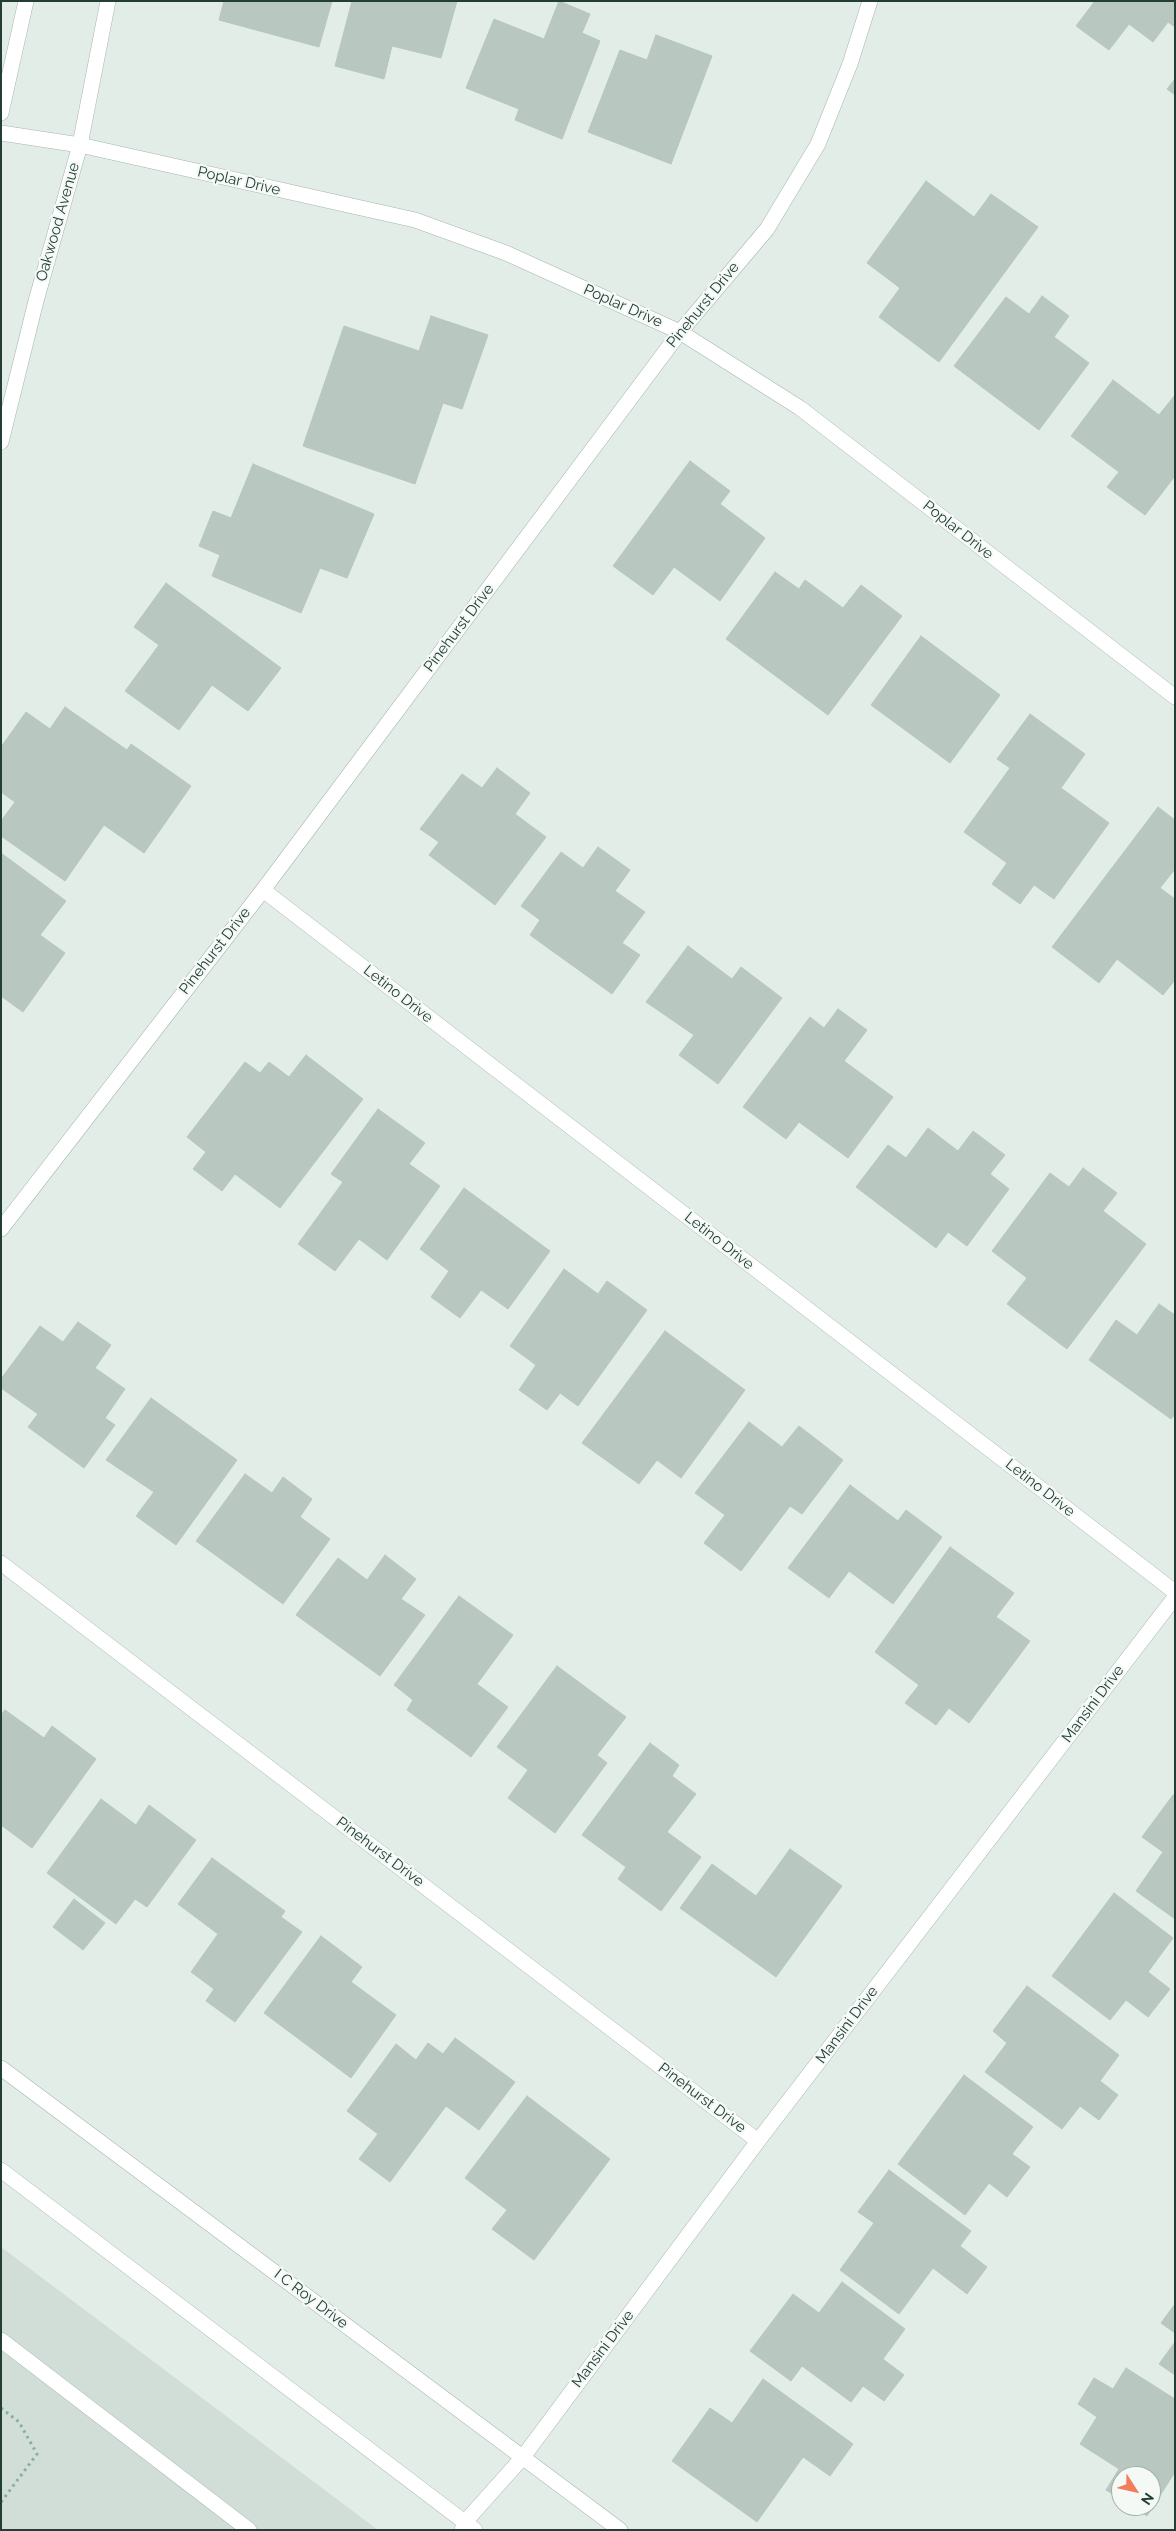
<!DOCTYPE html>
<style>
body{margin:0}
#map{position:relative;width:1176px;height:2531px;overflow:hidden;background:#e3ede8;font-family:Raleway,sans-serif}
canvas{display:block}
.frame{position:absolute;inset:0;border:2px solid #223e36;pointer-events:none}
.north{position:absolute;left:1111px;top:2466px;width:50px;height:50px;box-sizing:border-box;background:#f4f9f6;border:1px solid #a0aea9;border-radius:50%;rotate:125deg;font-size:14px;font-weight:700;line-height:20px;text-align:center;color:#223e36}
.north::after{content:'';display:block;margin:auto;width:18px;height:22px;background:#f27c5b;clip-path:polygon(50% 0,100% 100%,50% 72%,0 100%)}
</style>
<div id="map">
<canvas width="1176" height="2531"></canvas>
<div class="frame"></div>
<div class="north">N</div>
</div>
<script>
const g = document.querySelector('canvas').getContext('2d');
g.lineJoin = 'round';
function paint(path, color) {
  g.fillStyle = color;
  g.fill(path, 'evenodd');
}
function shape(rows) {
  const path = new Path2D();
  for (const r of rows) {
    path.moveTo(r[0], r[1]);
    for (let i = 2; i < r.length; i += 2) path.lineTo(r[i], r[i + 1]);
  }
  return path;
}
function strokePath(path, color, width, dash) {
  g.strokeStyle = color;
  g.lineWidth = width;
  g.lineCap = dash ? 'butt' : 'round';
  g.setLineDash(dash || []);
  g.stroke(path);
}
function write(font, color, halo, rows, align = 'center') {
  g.font = font + ' Raleway,sans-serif';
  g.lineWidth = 4.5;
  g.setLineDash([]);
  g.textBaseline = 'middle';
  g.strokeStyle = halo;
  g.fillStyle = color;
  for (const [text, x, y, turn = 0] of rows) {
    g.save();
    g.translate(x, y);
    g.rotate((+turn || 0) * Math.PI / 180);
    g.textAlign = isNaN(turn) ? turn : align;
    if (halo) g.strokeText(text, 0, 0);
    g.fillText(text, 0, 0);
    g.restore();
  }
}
paint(shape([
 [1,2247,378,2530,1,2530]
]), '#d1ddd7');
const building = shape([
 [224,1,332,1,319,47,219,20,224,1],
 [352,1,457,1,441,58,392,46,384,79,335,66,352,1],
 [559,1,590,14,582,33,600,41,562,139,515,120,519,109,466,88,494,19,544,39,559,1],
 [1095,1,1175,1,1175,27,1168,22,1153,42,1129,24,1109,50,1076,26,1095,1],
 [656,35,712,56,671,164,588,132,620,50,647,60,656,35],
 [1175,79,1175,95,1167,89,1175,79],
 [926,181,974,217,991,194,1038,227,939,362,879,317,900,288,867,263,926,181],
 [1042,296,1069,316,1054,337,1089,363,1039,430,954,366,1006,297,1029,314,1042,296],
 [431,316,488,335,462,409,443,403,415,484,303,446,344,326,419,351,431,316],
 [1113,380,1159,415,1175,395,1175,476,1145,515,1107,487,1119,472,1071,436,1113,380],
 [690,461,730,491,720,504,765,538,720,601,674,567,653,595,613,566,690,461],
 [253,464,374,514,347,578,320,568,301,613,212,576,220,555,199,546,213,511,231,518,253,464],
 [775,572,799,589,805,580,843,608,861,585,902,616,828,715,726,639,775,572],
 [166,583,281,668,248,711,212,685,179,730,125,691,159,645,134,627,166,583],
 [921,636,1000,695,950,763,871,705,921,636],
 [65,707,127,750,131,744,191,786,144,853,104,825,65,881,1,836,1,821,15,802,1,792,1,747,26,712,50,729,65,707],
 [1030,714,1085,754,1061,788,1109,823,1054,899,1034,885,1020,904,992,884,1007,863,964,832,1010,768,997,759,1030,714],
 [497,768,530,793,515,814,546,837,495,905,429,855,439,842,420,829,462,774,482,788,497,768],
 [1158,807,1175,820,1175,869,1160,888,1175,899,1175,980,1163,995,1117,959,1099,983,1052,947,1158,807],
 [598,847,630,870,615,891,645,912,622,943,640,955,612,994,530,935,540,920,521,906,561,852,583,868,598,847],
 [1,853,66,901,40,935,65,953,23,1012,1,996,1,853],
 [688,946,732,979,741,967,782,998,718,1084,679,1055,694,1035,646,1002,688,946],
 [838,1009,867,1030,844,1061,893,1097,848,1158,799,1122,786,1139,743,1107,810,1017,824,1028,838,1009],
 [306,1055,363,1099,280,1208,235,1174,222,1191,193,1169,206,1152,187,1137,245,1062,260,1073,269,1062,289,1077,306,1055],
 [378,1109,425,1143,409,1164,440,1186,387,1260,359,1239,335,1271,298,1244,343,1182,331,1174,378,1109],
 [928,1128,958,1151,973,1131,1005,1155,990,1174,1009,1189,967,1246,948,1232,936,1248,856,1187,888,1145,906,1158,928,1128],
 [1083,1168,1117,1193,1103,1211,1146,1244,1067,1349,1007,1304,1027,1278,992,1251,1050,1173,1069,1187,1083,1168],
 [464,1188,550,1251,508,1309,481,1290,460,1318,431,1297,449,1271,420,1249,464,1188],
 [564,1269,598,1294,607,1281,647,1310,578,1406,560,1393,547,1410,519,1390,536,1365,510,1346,564,1269],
 [1159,1304,1175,1315,1175,1414,1171,1419,1089,1360,1116,1320,1137,1335,1159,1304],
 [78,1322,111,1345,95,1368,125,1389,105,1418,115,1425,84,1468,28,1427,38,1414,1,1388,1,1379,40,1326,63,1342,78,1322],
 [665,1331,745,1390,681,1478,657,1460,639,1484,582,1443,665,1331],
 [151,1398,237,1460,176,1545,136,1516,154,1492,106,1460,151,1398],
 [749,1422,782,1447,799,1426,843,1460,802,1514,790,1506,741,1571,704,1543,725,1515,695,1493,749,1422],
 [245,1474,272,1493,283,1477,312,1499,300,1517,330,1539,283,1604,196,1541,245,1474],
 [850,1485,898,1521,906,1510,942,1537,893,1604,849,1571,829,1598,788,1568,850,1485],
 [950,1547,1014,1593,996,1617,1030,1641,969,1723,949,1708,936,1725,905,1703,919,1685,875,1652,950,1547],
 [385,1555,416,1579,401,1599,425,1615,380,1676,296,1615,338,1558,367,1580,385,1555],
 [459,1596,513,1635,477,1684,508,1707,471,1757,407,1710,413,1700,394,1685,459,1596],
 [557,1666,626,1717,597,1755,607,1763,555,1833,508,1798,528,1770,497,1747,557,1666],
 [5,1710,44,1738,52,1726,96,1759,32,1848,1,1825,1,1715,5,1710],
 [650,1743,679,1765,672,1776,696,1794,667,1832,701,1857,661,1911,618,1879,626,1867,582,1835,650,1743],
 [1173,1795,1175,1796,1175,1919,1136,1891,1163,1852,1142,1837,1173,1795],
 [101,1799,136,1825,149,1805,196,1840,147,1907,135,1899,116,1924,47,1873,101,1799],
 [790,1849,842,1886,776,1977,680,1908,712,1864,756,1896,790,1849],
 [212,1858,285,1911,281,1917,302,1932,235,2022,206,2001,214,1989,191,1972,218,1934,178,1904,212,1858],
 [1114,1893,1173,1938,1148,1972,1170,1989,1148,2017,1126,2000,1110,2020,1052,1976,1114,1893],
 [74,1899,105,1923,83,1950,53,1927,74,1899],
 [321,1936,362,1967,351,1982,396,2015,351,2078,264,2013,321,1936],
 [1027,1986,1119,2055,1100,2081,1118,2095,1099,2120,1080,2106,1062,2129,985,2072,1007,2043,993,2031,1027,1986],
 [455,2038,515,2082,479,2130,446,2106,390,2182,359,2159,378,2134,347,2111,396,2044,416,2060,428,2043,443,2054,455,2038],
 [964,2075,1033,2127,1012,2154,1030,2167,1007,2197,989,2183,965,2215,898,2164,964,2075],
 [527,2096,610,2159,534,2260,492,2229,507,2210,465,2178,527,2096],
 [889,2170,971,2231,960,2246,987,2267,967,2294,933,2268,899,2314,840,2270,874,2223,858,2212,889,2170],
 [842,2282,905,2329,883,2359,904,2375,884,2401,863,2386,851,2402,802,2366,791,2381,750,2351,793,2294,819,2313,842,2282],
 [1175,2304,1175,2333,1161,2323,1175,2304],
 [1175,2342,1175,2375,1159,2364,1175,2342],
 [1126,2368,1175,2399,1175,2472,1147,2516,1132,2506,1151,2506,1151,2476,1121,2476,1121,2499,1106,2490,1119,2469,1080,2444,1097,2417,1078,2404,1094,2378,1113,2389,1126,2368],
 [763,2379,853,2444,830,2476,803,2457,757,2522,672,2461,710,2408,732,2423,763,2379]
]);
paint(building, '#b8c8c1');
strokePath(building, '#b5c7bf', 1);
const service = shape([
 [1,2340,249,2530],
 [462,2530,465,2522,523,2457]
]);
const minor = shape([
 [1,133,80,145,415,220,506,253,680,332,800,408,1175,697],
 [263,890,1175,1592],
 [1,1229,263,890,680,332,767,229,818,144,850,64,870,1],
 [1,1563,758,2141],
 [1,2068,620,2530],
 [1,2170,475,2530],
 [523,2457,758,2141,1175,1597]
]);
const tertiary = shape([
 [1,113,26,1],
 [1,442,36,301,80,145,108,1]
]);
strokePath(service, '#a5b5af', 16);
strokePath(minor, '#a5b5af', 16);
strokePath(tertiary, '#a5b5af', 16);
strokePath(shape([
 [1,2408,19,2422,37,2454,1,2502]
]), '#83b1a1', 3, [2.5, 4]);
strokePath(service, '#fff', 15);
strokePath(minor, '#fff', 15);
strokePath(tertiary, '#fff', 15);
write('15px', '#223e36', '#f4f9f6', [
 ["Poplar Drive",239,181,13],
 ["Oakwood Avenue",58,222,-74],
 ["Pinehurst Drive",703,305,-51],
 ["Poplar Drive",623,306,24],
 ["Poplar Drive",958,530,38],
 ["Pinehurst Drive",459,628,-53],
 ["Pinehurst Drive",215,951,-52],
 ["Letino Drive",398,994,38],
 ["Letino Drive",719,1241,38],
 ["Letino Drive",1040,1488,38],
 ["Mansini Drive",1093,1704,-53],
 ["Pinehurst Drive",380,1852,37],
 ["Mansini Drive",847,2025,-53],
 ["Pinehurst Drive",702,2098,37],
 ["I C Roy Drive",311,2299,37],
 ["Mansini Drive",603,2349,-53]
]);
</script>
